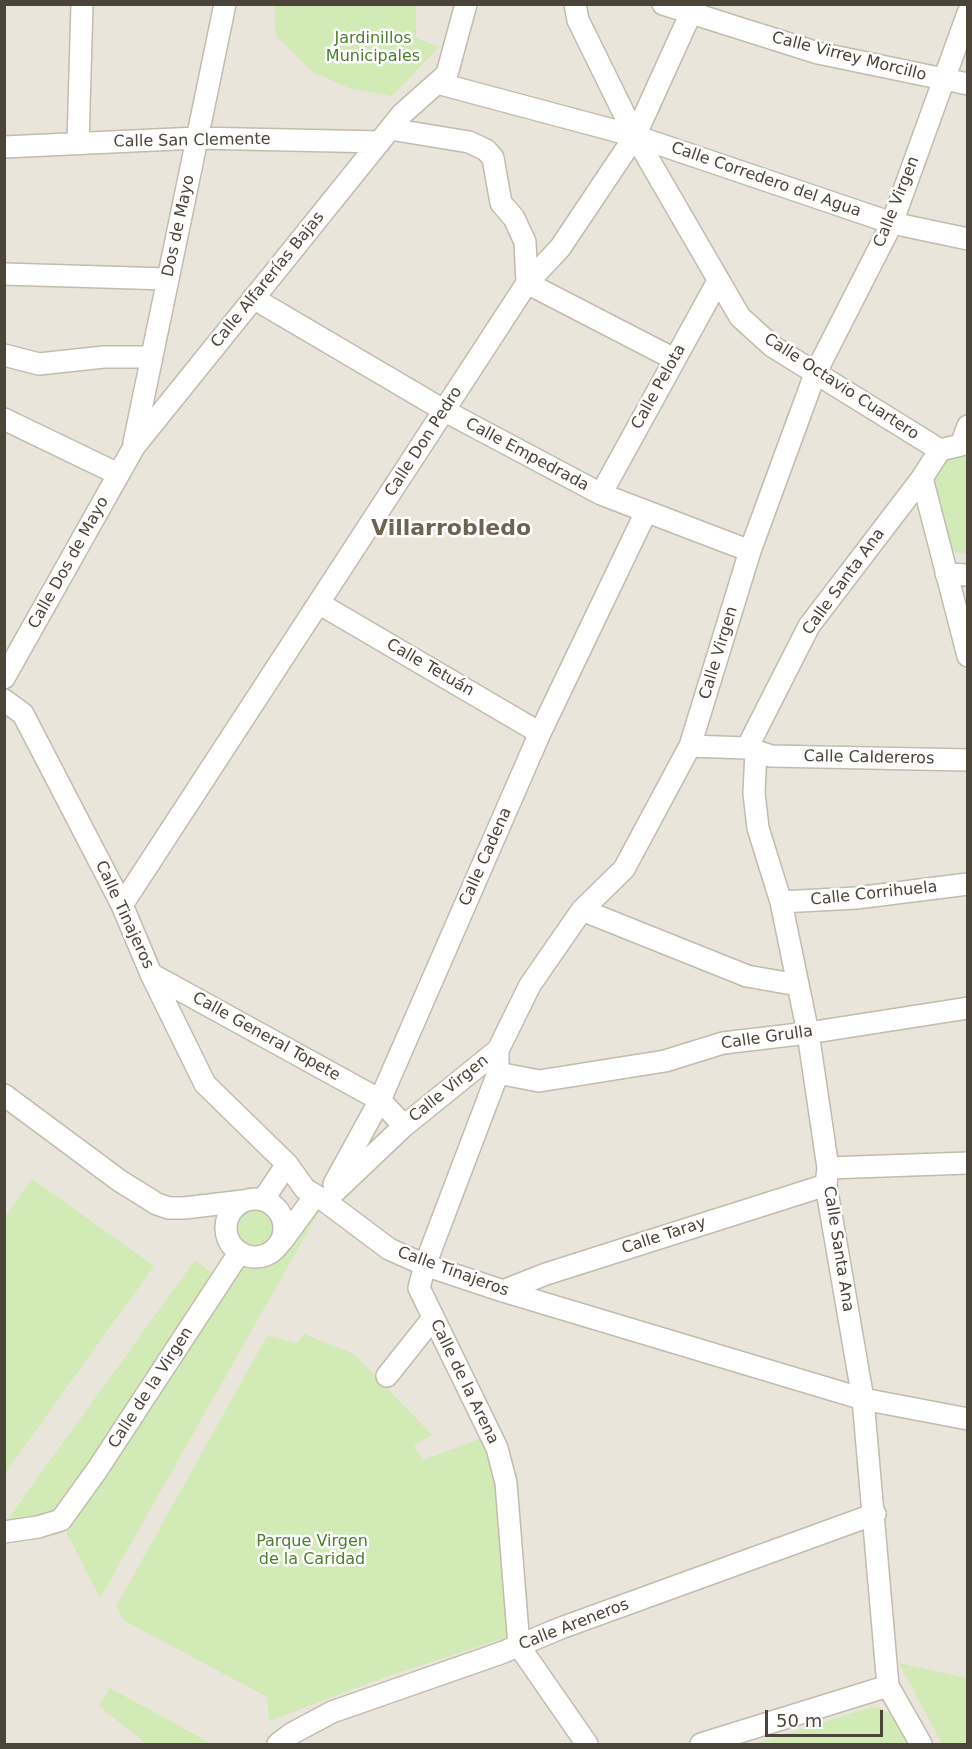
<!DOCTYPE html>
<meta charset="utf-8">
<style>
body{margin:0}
#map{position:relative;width:972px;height:1749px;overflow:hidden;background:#f6f3ec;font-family:"DejaVu Sans",sans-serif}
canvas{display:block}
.frame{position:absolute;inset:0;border:6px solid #4b4439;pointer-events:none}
.scale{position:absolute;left:765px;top:1710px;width:118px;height:27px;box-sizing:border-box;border:3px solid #4b4439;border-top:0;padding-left:8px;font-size:18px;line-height:21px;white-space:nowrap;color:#4b4439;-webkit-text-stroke:4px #fff;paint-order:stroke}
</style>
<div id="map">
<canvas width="972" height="1749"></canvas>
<div class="frame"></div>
<div class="scale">50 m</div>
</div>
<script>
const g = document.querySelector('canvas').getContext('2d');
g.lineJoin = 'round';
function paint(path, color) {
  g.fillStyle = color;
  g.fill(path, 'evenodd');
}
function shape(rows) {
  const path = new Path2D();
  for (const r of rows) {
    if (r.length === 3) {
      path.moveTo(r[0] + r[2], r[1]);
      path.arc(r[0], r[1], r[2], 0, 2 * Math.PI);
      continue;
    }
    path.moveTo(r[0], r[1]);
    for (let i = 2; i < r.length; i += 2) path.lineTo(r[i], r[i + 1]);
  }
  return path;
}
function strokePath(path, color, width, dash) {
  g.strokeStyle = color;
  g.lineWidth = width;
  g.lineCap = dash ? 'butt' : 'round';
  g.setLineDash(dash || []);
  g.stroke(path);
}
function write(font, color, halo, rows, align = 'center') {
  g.font = font + ' "DejaVu Sans",sans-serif';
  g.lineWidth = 5;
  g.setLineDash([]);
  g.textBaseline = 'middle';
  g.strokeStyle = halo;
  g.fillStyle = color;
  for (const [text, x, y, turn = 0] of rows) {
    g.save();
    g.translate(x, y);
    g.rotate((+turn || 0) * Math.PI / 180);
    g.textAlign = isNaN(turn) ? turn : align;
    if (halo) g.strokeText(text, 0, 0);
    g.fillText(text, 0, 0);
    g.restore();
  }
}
paint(shape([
 [5,5,967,5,967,1744,5,1744]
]), '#eae5da');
paint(shape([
 [274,5,416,5,416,38,439,47,392,96,348,88,313,72,276,36],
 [967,447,967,553,940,552,922,478,940,450],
 [32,1179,154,1266,5,1473,5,1217],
 [325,1201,100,1598,61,1521,5,1523,195,1260,221,1280,239,1253,251,1257,262,1257,273,1251],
 [252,1229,22],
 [304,1334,354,1354,432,1435,414,1445,423,1460,485,1437,501,1479,510,1628,505,1638,388,1676,269,1721,267,1697,125,1621,116,1607,267,1336,297,1343],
 [899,1663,967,1678,967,1744,942,1744],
 [110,1688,212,1744,142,1744,143,1741,99,1706],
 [871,1707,883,1709,893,1718,907,1744,755,1744]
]), '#d2eab5');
const minor = shape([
 [575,4,578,20,635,136,740,317,772,346,940,450],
 [663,4,818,53,968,84],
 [437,83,635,136,892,223,968,239],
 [390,129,469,142,486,150,493,158,501,203,514,218,525,242,527,283,674,359],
 [78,143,82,4],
 [4,147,197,138,380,142],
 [4,274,168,279],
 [253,298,445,411,601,494,750,551],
 [4,355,39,364,104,357,152,357],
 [4,419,118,474],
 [968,426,961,445,940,450,922,478,809,626,747,748,771,756,968,760],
 [134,443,225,4],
 [922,478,968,656],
 [601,494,718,281],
 [946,574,968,575],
 [320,604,540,733],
 [4,678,134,447,402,114,447,74,466,4],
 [4,700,23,714,122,905,151,974,205,1084,287,1164,305,1189,325,1201,389,1249,425,1265,503,1291,863,1399,968,1419],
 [690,746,747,748],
 [756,751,754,793,758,828,781,902,808,1033,828,1168,826,1185,863,1399,888,1686,921,1744],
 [781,902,856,898,968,884],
 [122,905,527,283,560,248,635,136,695,4],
 [582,910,747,976,798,985],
 [151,974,380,1100,404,1126],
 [498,1050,498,1073,425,1265,419,1288,497,1448,506,1483,519,1646,587,1744],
 [498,1073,539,1081,665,1061,723,1043,808,1033,968,1008],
 [4,1095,120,1181,157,1204,169,1208,184,1208,243,1201],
 [828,1168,968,1163],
 [334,1184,380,1100,540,733,646,512],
 [255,1228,29],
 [263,1200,287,1164],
 [325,1201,404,1126,498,1050,530,985,582,910,624,869,690,746,750,551,815,374,892,223,968,13],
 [282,1241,315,1196],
 [503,1291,546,1274,826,1185],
 [387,1376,433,1318],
 [4,1532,38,1527,61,1520,97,1470,239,1253],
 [278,1744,291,1734,332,1712,501,1653,561,1628,875,1514],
 [701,1744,888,1686]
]);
strokePath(minor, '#c2bbae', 24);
strokePath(minor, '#fff', 21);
write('16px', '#4a7f2a', '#fff', [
 ["Jardinillos",373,39],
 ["Municipales",373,57],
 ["Parque Virgen",312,1542],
 ["de la Caridad",312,1560]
]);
write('16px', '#4b4439', '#fff', [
 ["Calle Virrey Morcillo",849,57,14],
 ["Calle San Clemente",192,141,-1],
 ["Calle Corredero del Agua",766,180,19],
 ["Calle Virgen",897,202,-68],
 ["Dos de Mayo",179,226,-78],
 ["Calle Alfarerías Bajas",268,280,-51],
 ["Calle Pelota",659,387,-61],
 ["Calle Octavio Cuartero",841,387,33],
 ["Calle Don Pedro",424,442,-57],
 ["Calle Empedrada",527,455,28],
 ["Calle Dos de Mayo",69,563,-61],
 ["Calle Santa Ana",844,582,-54],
 ["Calle Virgen",719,653,-73],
 ["Calle Tetuán",430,668,30],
 ["Calle Caldereros",869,758,1],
 ["Calle Cadena",486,857,-66],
 ["Calle Corrihuela",874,894,-6],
 ["Calle Tinajeros",124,915,65],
 ["Calle General Topete",266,1037,29],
 ["Calle Grulla",767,1038,-8],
 ["Calle Virgen",449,1089,-39],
 ["Calle Taray",664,1236,-18],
 ["Calle Santa Ana",838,1249,81],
 ["Calle Tinajeros",453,1272,20],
 ["Calle de la Arena",464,1382,64],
 ["Calle de la Virgen",151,1388,-57],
 ["Calle Areneros",574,1625,-21]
]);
write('bold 22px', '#6e6250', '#fff', [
 ["Villarrobledo",451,529]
]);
</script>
